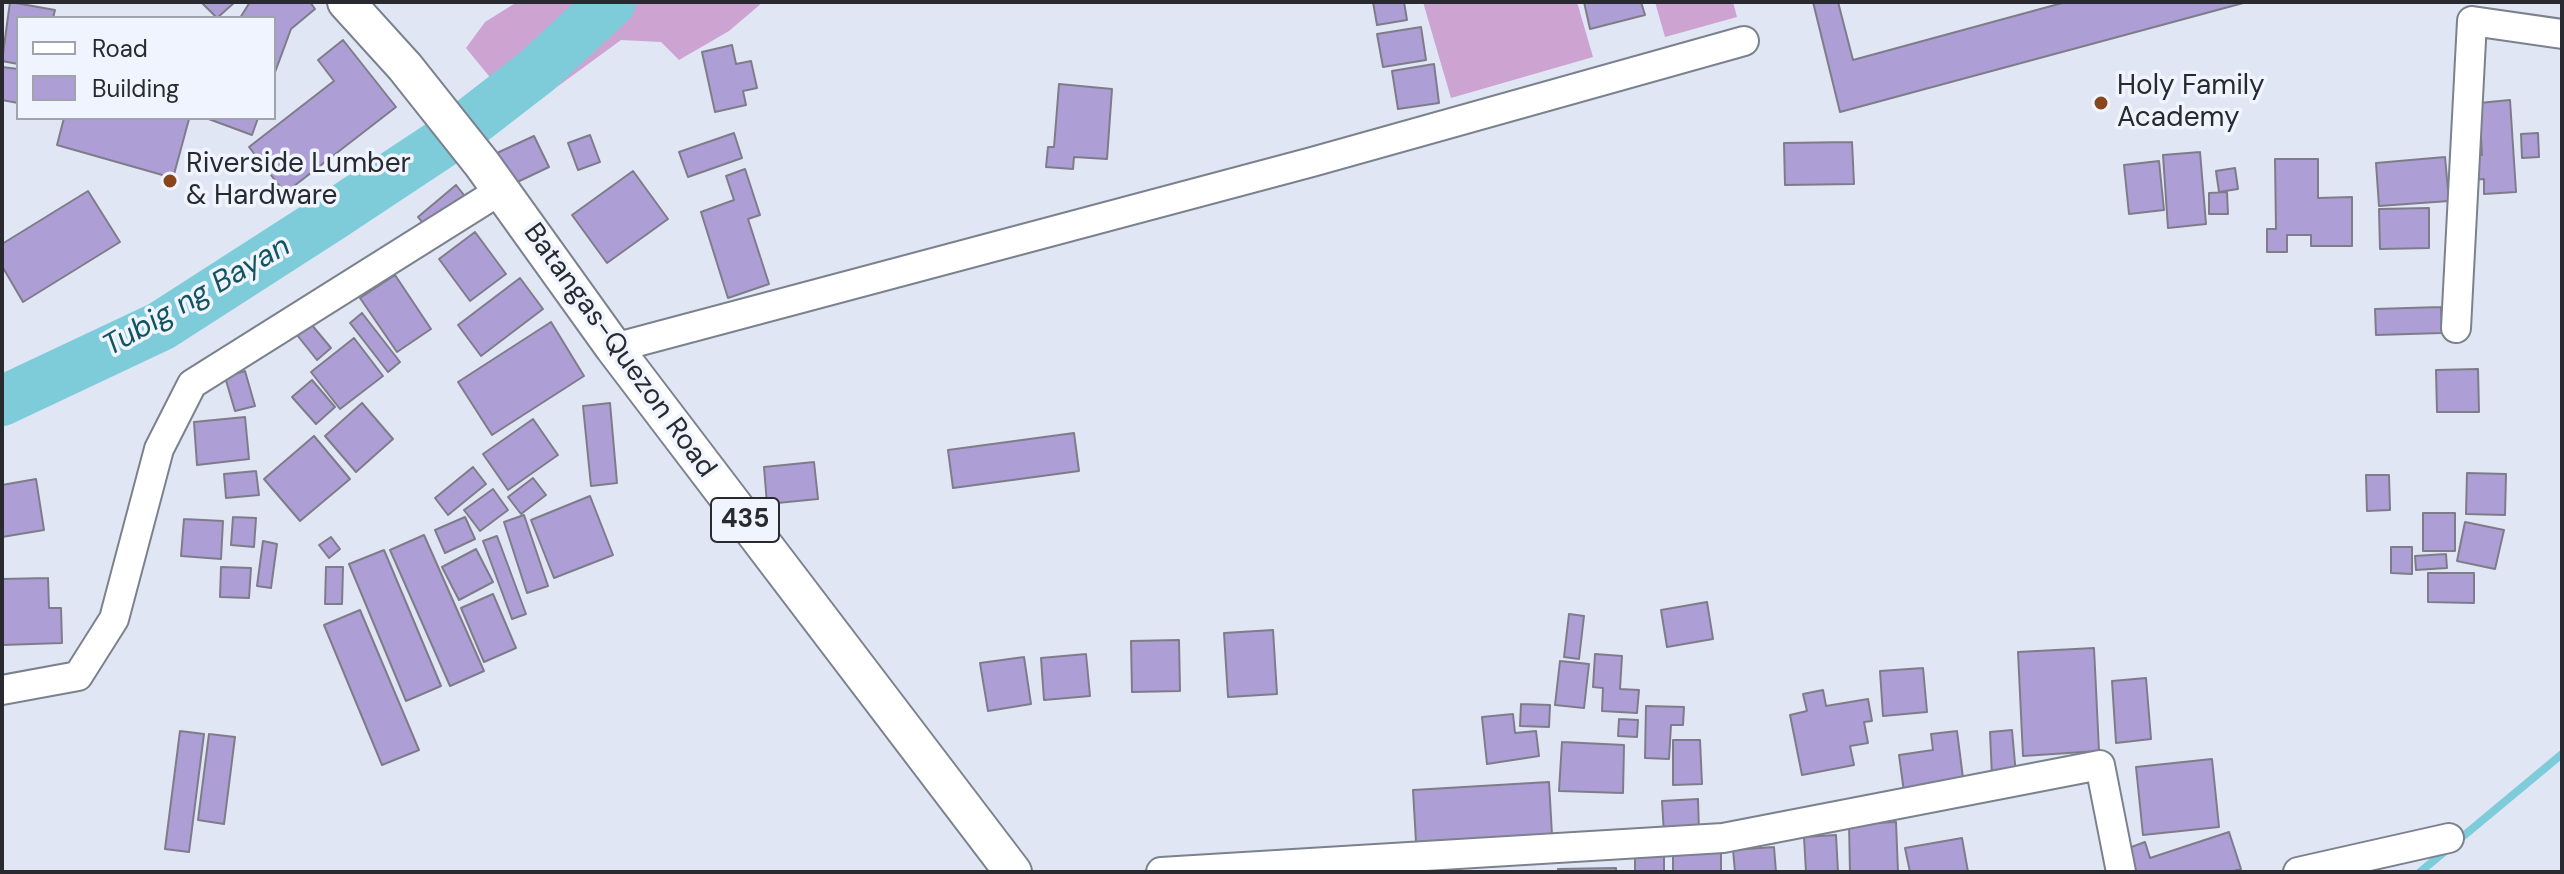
<!DOCTYPE html>
<style>
body{margin:0}
#map{position:relative;width:2564px;height:874px;overflow:hidden;background:#e0e6f4;font-family:"DM Sans",sans-serif}
canvas{display:block}
.frame{position:absolute;inset:0;border:4px solid #282a30;pointer-events:none}
.legend{position:absolute;left:16px;top:16px;width:260px;height:104px;box-sizing:border-box;background:#eff4ff;border:2px solid #9fa3ac;margin:0;padding:10px 14px;list-style:none;font-size:24px;color:#282a30}
.legend li{display:flex;align-items:center;gap:16px;height:40px}
.legend b{width:40px;border:2px solid #9fa3ac}
</style>
<div id="map">
<canvas width="2564" height="874"></canvas>
<div class="frame"></div>
<ul class="legend">
<li><b style="height:10px;background:#fff"></b>Road</li>
<li><b style="height:22px;background:#ad9fd6"></b>Building</li>
</ul>
</div>
<script>
const g = document.querySelector('canvas').getContext('2d');
g.lineJoin = 'round';
function paint(path, color) {
  g.fillStyle = color;
  g.fill(path, 'evenodd');
}
function shape(rows) {
  const path = new Path2D();
  for (const r of rows) {
    path.moveTo(r[0], r[1]);
    for (let i = 2; i < r.length; i += 2) path.lineTo(r[i], r[i + 1]);
  }
  return path;
}
function strokePath(path, color, width, dash) {
  g.strokeStyle = color;
  g.lineWidth = width;
  g.lineCap = dash ? 'butt' : 'round';
  g.setLineDash(dash || []);
  g.stroke(path);
}
function write(font, color, halo, rows, align = 'center') {
  g.font = font + ' "DM Sans",sans-serif';
  g.lineWidth = 7;
  g.setLineDash([]);
  g.textBaseline = 'middle';
  g.strokeStyle = halo;
  g.fillStyle = color;
  for (const [text, x, y, turn = 0] of rows) {
    g.save();
    g.translate(x, y);
    g.rotate((+turn || 0) * Math.PI / 180);
    g.textAlign = isNaN(turn) ? turn : align;
    if (halo) g.strokeText(text, 0, 0);
    g.fillText(text, 0, 0);
    g.restore();
  }
}
paint(shape([
 [517,2,763,2,729,31,679,60,661,42,621,40,520,114,466,48,485,22],
 [1423,2,1577,2,1593,57,1451,98],
 [1655,2,1733,2,1737,17,1665,37]
]), '#cda3d1');
strokePath(shape([
 [2420,872,2562,754]
]), '#7eccda', 8);
strokePath(shape([
 [2,401,161,326,329,218,453,136,537,71,611,2]
]), '#7eccda', 50);
const building = shape([
 [10,2,55,10,53,18,18,18,18,64,2,61,10,2],
 [201,2,235,2,217,18,201,2],
 [250,2,310,2,315,9,291,29,274,75,274,18,240,18,250,2],
 [1373,2,1404,2,1407,20,1377,25,1373,2],
 [1584,2,1641,2,1645,15,1590,29,1584,2],
 [1813,2,1838,2,1853,60,2066,2,2247,2,1840,112,1813,2],
 [1421,27,1426,60,1383,67,1377,34,1421,27],
 [343,40,396,107,285,193,249,147,334,81,318,60,343,40],
 [732,45,736,64,751,61,757,88,743,91,746,105,715,112,702,52,732,45],
 [1434,64,1439,103,1398,109,1392,71,1434,64],
 [2,67,18,69,18,103,2,100,2,67],
 [1059,84,1112,89,1107,159,1074,157,1073,169,1046,167,1048,147,1054,147,1059,84],
 [2510,100,2516,192,2484,194,2484,179,2473,180,2472,156,2482,155,2479,103,2510,100],
 [64,118,185,118,189,119,173,178,57,145,64,118],
 [206,118,258,118,252,135,206,118],
 [734,133,742,158,688,177,679,152,734,133],
 [2538,133,2539,157,2522,158,2521,134,2538,133],
 [590,135,600,162,578,170,568,143,590,135],
 [534,136,549,167,511,185,497,153,534,136],
 [1852,142,1854,184,1785,185,1784,143,1852,142],
 [2200,152,2206,224,2168,228,2163,155,2200,152],
 [2445,157,2449,201,2379,206,2376,163,2445,157],
 [2275,159,2318,159,2318,198,2352,197,2352,246,2311,246,2311,235,2287,235,2287,252,2267,252,2267,229,2276,229,2275,159],
 [2159,161,2164,210,2129,214,2124,165,2159,161],
 [2235,168,2238,189,2219,192,2216,171,2235,168],
 [745,169,760,215,748,219,769,284,728,298,701,212,734,200,726,176,745,169],
 [633,171,668,219,607,263,572,215,633,171],
 [456,185,468,200,430,232,418,217,456,185],
 [88,191,120,242,23,302,2,266,2,244,88,191],
 [2227,192,2228,214,2209,214,2209,193,2227,192],
 [2429,208,2429,248,2380,249,2379,209,2429,208],
 [475,232,506,274,470,301,439,259,475,232],
 [395,275,431,329,397,352,360,298,395,275],
 [520,278,543,309,481,356,458,325,520,278],
 [2441,307,2442,333,2376,335,2375,309,2441,307],
 [362,313,400,362,388,372,350,323,362,313],
 [551,322,584,376,492,435,458,382,551,322],
 [311,324,331,348,317,360,297,335,311,324],
 [354,338,383,376,340,409,311,372,354,338],
 [2478,369,2479,412,2437,412,2436,370,2478,369],
 [245,371,255,406,235,411,225,377,245,371],
 [312,380,335,407,316,424,292,397,312,380],
 [362,403,393,439,356,472,325,436,362,403],
 [610,403,617,483,591,486,583,406,610,403],
 [245,417,249,459,197,465,194,422,245,417],
 [533,419,558,455,508,490,483,454,533,419],
 [1074,433,1079,471,953,488,948,450,1074,433],
 [314,436,350,479,300,521,264,479,314,436],
 [814,462,818,499,767,504,764,467,814,462],
 [473,467,486,484,448,515,435,498,473,467],
 [256,471,259,495,226,498,224,474,256,471],
 [2467,473,2506,474,2505,515,2466,514,2467,473],
 [2366,475,2389,475,2390,510,2367,511,2366,475],
 [533,478,546,495,521,514,508,497,533,478],
 [36,479,44,530,2,537,2,485,36,479],
 [493,489,508,510,480,531,464,510,493,489],
 [590,496,613,555,554,578,531,520,590,496],
 [2423,513,2455,513,2455,551,2423,551,2423,513],
 [524,515,548,586,527,593,504,522,524,515],
 [233,517,256,518,254,547,231,545,233,517],
 [465,517,475,539,445,553,435,530,465,517],
 [184,519,223,521,221,559,181,556,184,519],
 [2465,522,2504,530,2495,569,2457,561,2465,522],
 [424,535,484,671,450,686,390,550,424,535],
 [497,536,526,614,512,619,483,541,497,536],
 [331,537,340,549,329,558,319,545,331,537],
 [263,541,277,544,271,588,257,586,263,541],
 [2391,547,2412,547,2412,574,2391,573,2391,547],
 [476,549,493,582,459,600,442,567,476,549],
 [384,550,441,686,406,701,349,564,384,550],
 [2446,554,2447,568,2416,570,2415,556,2446,554],
 [221,567,251,568,249,598,220,597,221,567],
 [326,567,343,567,342,604,325,604,326,567],
 [2428,573,2474,573,2474,603,2428,602,2428,573],
 [48,578,49,608,61,608,62,643,2,645,2,579,48,578],
 [493,594,516,648,484,662,461,608,493,594],
 [1707,602,1713,639,1667,647,1661,610,1707,602],
 [360,610,419,750,382,765,324,625,360,610],
 [1569,614,1584,616,1579,659,1564,657,1569,614],
 [1273,630,1277,694,1228,697,1224,633,1273,630],
 [1179,640,1180,691,1132,692,1131,641,1179,640],
 [2094,648,2099,751,2023,756,2018,652,2094,648],
 [1086,654,1090,696,1044,700,1041,658,1086,654],
 [1595,654,1622,656,1620,689,1639,690,1637,713,1602,711,1603,688,1593,687,1595,654],
 [1024,657,1031,704,988,711,980,663,1024,657],
 [1560,661,1589,664,1584,708,1555,705,1560,661],
 [1923,668,1927,712,1883,716,1880,671,1923,668],
 [2146,678,2151,739,2116,743,2112,681,2146,678],
 [1823,690,1826,706,1868,699,1872,721,1864,722,1868,743,1850,746,1854,765,1802,775,1790,715,1807,711,1803,694,1823,690],
 [1521,704,1550,705,1549,727,1520,726,1521,704],
 [1646,706,1684,707,1683,725,1671,725,1669,759,1645,758,1646,706],
 [1513,714,1515,733,1536,731,1539,756,1487,764,1482,717,1513,714],
 [1619,719,1638,720,1637,737,1618,736,1619,719],
 [2012,730,2016,775,1992,777,1990,732,2012,730],
 [180,731,204,734,189,852,165,849,180,731],
 [1957,731,1964,786,1904,792,1899,755,1933,750,1931,734,1957,731],
 [209,734,235,737,224,824,198,820,209,734],
 [1673,740,1700,740,1702,784,1673,785,1673,740],
 [1562,742,1624,745,1623,793,1559,791,1562,742],
 [2212,759,2219,827,2143,835,2136,767,2212,759],
 [1549,782,1552,835,1416,842,1413,790,1549,782],
 [1698,799,1699,832,1664,834,1662,801,1698,799],
 [1896,822,1898,872,1850,872,1849,824,1896,822],
 [2229,832,2241,869,2230,872,2131,872,2126,849,2145,842,2150,858,2229,832],
 [1836,835,1838,872,1806,872,1804,837,1836,835],
 [1962,838,1968,872,1910,872,1905,848,1962,838],
 [1774,847,1776,872,1735,872,1733,850,1774,847],
 [1673,852,1721,852,1721,872,1673,872,1673,852],
 [1664,854,1664,872,1635,872,1635,855,1664,854],
 [1616,868,1616,872,1558,872,1558,869,1616,868]
]);
paint(building, '#ad9fd6');
strokePath(building, '#7f7c8a', 2);
const minor = shape([
 [2456,328,2472,21,2562,34],
 [614,348,1312,162,1744,41],
 [2,690,78,676,114,619,159,449,192,384,501,190],
 [1161,872,1723,838,2100,765,2121,872],
 [2298,872,2449,838]
]);
const major = shape([
 [346,2,405,67,482,164,614,348,1013,872]
]);
strokePath(minor, '#7b818d', 32);
strokePath(major, '#7b818d', 40);
strokePath(minor, '#fff', 28);
strokePath(major, '#fff', 36);
for (const [x, y, r, color] of [
 [2101,103,8,"#89451b"],
 [170,181,8,"#89451b"]
]) {
  const dot = new Path2D();
  dot.arc(x, y, r, 0, 2 * Math.PI);
  g.fillStyle = color;
  g.fill(dot);
  strokePath(dot, '#eff4ff', 3);
}
for (const [x, y, w] of [
 [745,520,68]
]) {
  const box = new Path2D();
  box.roundRect(x - w / 2, y - 22, w, 44, 6);
  g.fillStyle = '#eff4ff';
  g.fill(box);
  strokePath(box, '#282a30', 2);
}
write('bold 26px', '#282a30', null, [
 ["435",745,520]
]);
write('28px', '#282a30', '#eff4ff', [
 ["Holy Family",2117,87],
 ["Academy",2117,119],
 ["Riverside Lumber",186,165],
 ["& Hardware",186,197]
], 'left');
write('28px', '#282a30', '#eff4ff', [
 ["Batangas-Quezon Road",619,351,54]
]);
write('italic 30px', '#125560', '#eff4ff', [
 ["Tubig ng Bayan",197,297,-30]
]);
</script>
